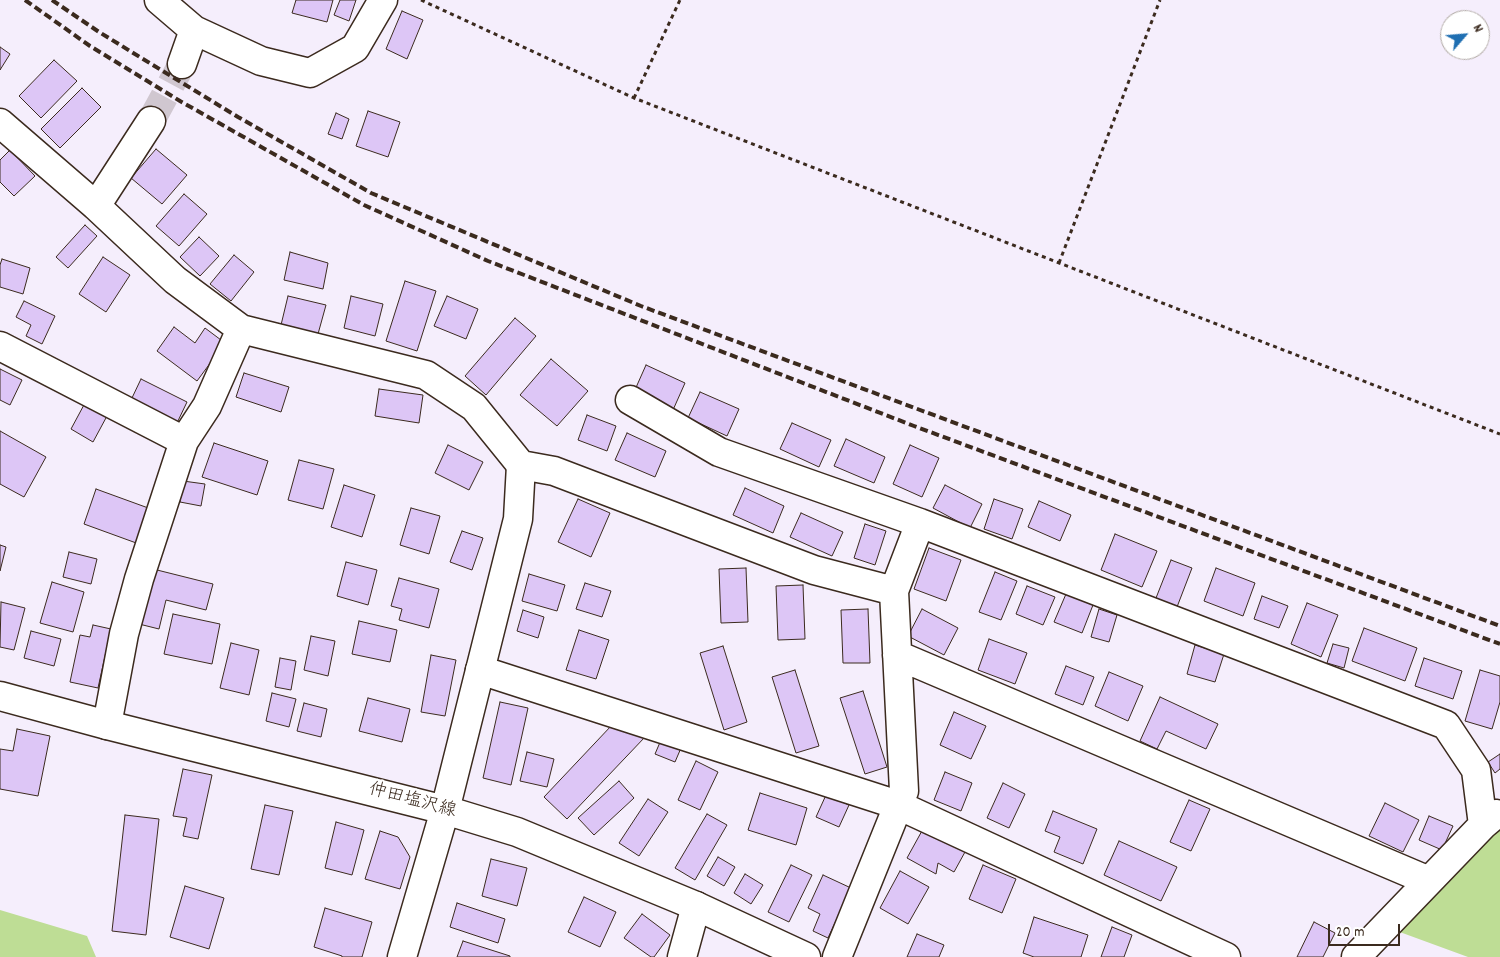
<!DOCTYPE html>
<meta charset="utf-8">
<style>
body{margin:0}
#map{position:relative;width:1500px;height:957px;overflow:hidden;background:#f5eefc;font-family:Dekko,sans-serif}
canvas{display:block}
.north{position:absolute;left:1440px;top:10px;width:50px;height:50px;box-sizing:border-box;background:#fff;border:1px solid #b1aaa5;border-radius:50%;rotate:63deg;font-size:14px;font-weight:700;line-height:20px;text-align:center;color:#3b2a1e}
.north::after{content:'';display:block;margin:auto;width:18px;height:22px;background:#1f6fb2;clip-path:polygon(50% 0,100% 100%,50% 72%,0 100%)}
.scale{position:absolute;left:1328px;top:924px;width:72px;height:22px;box-sizing:border-box;border:2px solid #3b2a1e;border-top:0;padding-left:6px;font-size:15px;line-height:18px;white-space:nowrap;color:#3b2a1e;-webkit-text-stroke:4px #fff;paint-order:stroke}
</style>
<div id="map">
<canvas width="1500" height="957"></canvas>
<div class="north">N</div>
<div class="scale">20 m</div>
</div>
<script>
const g = document.querySelector('canvas').getContext('2d');
g.lineJoin = 'round';
function paint(path, color) {
  g.fillStyle = color;
  g.fill(path, 'evenodd');
}
function shape(rows) {
  const path = new Path2D();
  for (const r of rows) {
    path.moveTo(r[0], r[1]);
    for (let i = 2; i < r.length; i += 2) path.lineTo(r[i], r[i + 1]);
  }
  return path;
}
function strokePath(path, color, width, dash) {
  g.strokeStyle = color;
  g.lineWidth = width;
  g.lineCap = dash ? 'butt' : 'round';
  g.setLineDash(dash || []);
  g.stroke(path);
}
function write(font, color, halo, rows, align = 'center') {
  g.font = font + ' Dekko,"Klee One",sans-serif';
  g.lineWidth = 4;
  g.setLineDash([]);
  g.textBaseline = 'middle';
  g.strokeStyle = halo;
  g.fillStyle = color;
  for (const [text, x, y, turn = 0] of rows) {
    g.save();
    g.translate(x, y);
    g.rotate((+turn || 0) * Math.PI / 180);
    g.textAlign = isNaN(turn) ? turn : align;
    if (halo) g.strokeText(text, 0, 0);
    g.fillText(text, 0, 0);
    g.restore();
  }
}
paint(shape([
 [1500,812,1500,957,1468,957,1397,931],
 [0,910,87,936,96,957,0,957]
]), '#bedd95');
const building = shape([
 [296,0,333,0,327,22,292,13,296,0],
 [340,0,356,0,349,21,334,15,340,0],
 [402,11,423,20,407,59,386,49,402,11],
 [0,47,10,54,0,70,0,47],
 [54,60,77,81,41,118,19,96,54,60],
 [82,88,101,107,60,148,41,129,82,88],
 [368,111,400,122,388,157,356,146,368,111],
 [336,113,349,119,342,139,328,134,336,113],
 [156,149,187,175,162,204,131,178,156,149],
 [10,150,35,176,14,196,0,182,0,160,10,150],
 [184,194,207,214,179,246,156,226,184,194],
 [85,225,97,236,68,268,56,257,85,225],
 [199,237,219,256,200,276,180,257,199,237],
 [290,252,328,263,323,289,284,280,290,252],
 [234,255,254,272,231,301,210,284,234,255],
 [103,257,130,275,106,312,79,294,103,257],
 [2,259,30,268,23,294,0,287,0,265,2,259],
 [405,281,436,291,417,351,386,341,405,281],
 [288,296,326,305,318,334,281,325,288,296],
 [351,296,383,304,375,336,344,328,351,296],
 [447,296,478,309,466,339,434,326,447,296],
 [24,301,55,316,42,344,26,336,31,325,16,317,24,301],
 [515,318,536,336,486,395,465,376,515,318],
 [174,327,195,343,205,328,225,343,197,381,157,351,174,327],
 [551,359,588,391,557,426,520,395,551,359],
 [646,365,685,383,673,410,634,392,646,365],
 [0,369,22,380,10,405,0,400,0,369],
 [244,373,289,387,281,412,236,397,244,373],
 [141,379,187,402,177,423,131,400,141,379],
 [379,389,423,395,419,423,375,416,379,389],
 [700,392,739,409,727,436,688,418,700,392],
 [85,403,107,416,93,442,71,429,85,403],
 [587,415,616,426,607,451,578,440,587,415],
 [792,423,831,440,819,467,780,449,792,423],
 [0,431,46,457,24,497,0,484,0,431],
 [627,433,666,451,655,477,615,460,627,433],
 [846,439,885,457,874,483,834,466,846,439],
 [214,443,268,461,257,495,202,477,214,443],
 [448,445,483,462,469,490,435,473,448,445],
 [910,445,939,458,922,497,893,484,910,445],
 [299,460,334,469,323,509,288,500,299,460],
 [183,481,205,484,201,506,180,502,183,481],
 [344,485,375,495,362,537,331,527,344,485],
 [945,485,982,504,970,528,933,508,945,485],
 [745,488,784,506,773,533,733,515,745,488],
 [96,489,151,509,139,544,84,524,96,489],
 [578,499,610,513,591,557,558,542,578,499],
 [994,499,1023,509,1012,539,984,529,994,499],
 [1039,501,1071,515,1060,541,1028,527,1039,501],
 [411,508,440,516,429,554,400,545,411,508],
 [801,513,843,532,832,556,790,537,801,513],
 [865,524,886,531,875,565,854,558,865,524],
 [462,531,483,538,472,570,450,562,462,531],
 [1115,534,1157,551,1142,587,1101,570,1115,534],
 [0,545,6,547,0,571,0,545],
 [929,548,961,560,946,601,914,589,929,548],
 [69,552,97,559,91,584,63,577,69,552],
 [1171,560,1192,568,1177,607,1156,598,1171,560],
 [346,562,377,570,368,605,337,596,346,562],
 [746,568,748,622,721,623,719,569,746,568],
 [1216,568,1255,583,1243,616,1204,601,1216,568],
 [153,569,213,584,206,610,166,600,159,629,139,624,153,569],
 [995,572,1017,581,1001,620,979,612,995,572],
 [529,574,565,585,557,611,522,601,529,574],
 [399,578,439,589,429,628,399,620,402,609,391,606,399,578],
 [52,582,84,592,73,632,40,623,52,582],
 [585,583,611,591,602,617,576,609,585,583],
 [803,585,805,639,778,640,776,586,803,585],
 [1027,586,1055,597,1043,625,1016,614,1027,586],
 [1066,594,1093,605,1082,633,1054,622,1066,594],
 [1262,596,1288,606,1279,628,1254,619,1262,596],
 [1,602,25,608,14,650,0,647,1,602],
 [1307,603,1338,615,1321,657,1291,644,1307,603],
 [868,609,870,663,843,663,841,610,868,609],
 [922,609,958,628,944,655,908,636,922,609],
 [1099,609,1117,615,1109,642,1091,637,1099,609],
 [523,610,544,617,538,638,517,631,523,610],
 [173,614,220,624,212,664,164,654,173,614],
 [359,621,397,630,390,662,352,654,359,621],
 [93,625,111,629,98,688,70,682,80,635,90,637,93,625],
 [1364,628,1417,648,1405,681,1352,661,1364,628],
 [579,630,609,640,596,679,566,670,579,630],
 [31,631,61,639,54,666,24,658,31,631],
 [311,636,335,641,328,676,304,670,311,636],
 [989,639,1027,653,1015,684,978,670,989,639],
 [231,643,259,650,249,695,220,688,231,643],
 [1333,644,1349,648,1344,668,1327,663,1333,644],
 [1195,645,1224,654,1215,682,1187,674,1195,645],
 [723,646,747,722,724,730,700,653,723,646],
 [431,655,456,660,445,716,421,712,431,655],
 [280,658,296,661,291,690,275,687,280,658],
 [1424,658,1462,671,1453,699,1415,686,1424,658],
 [1066,666,1094,677,1083,705,1055,694,1066,666],
 [795,670,819,746,796,753,772,677,795,670],
 [1480,670,1500,676,1500,702,1492,729,1465,721,1480,670],
 [1109,672,1143,686,1128,721,1095,706,1109,672],
 [863,691,887,767,865,774,840,698,863,691],
 [272,693,296,699,289,727,266,721,272,693],
 [1160,697,1218,724,1206,749,1166,731,1157,749,1140,741,1160,697],
 [368,698,410,709,402,742,359,731,368,698],
 [500,702,528,708,511,785,483,778,500,702],
 [304,703,327,709,321,737,297,731,304,703],
 [954,712,986,726,971,759,940,745,954,712],
 [612,725,645,737,567,819,544,797,612,725],
 [17,729,50,736,38,796,0,789,0,749,13,751,17,729],
 [661,740,681,748,675,762,655,754,661,740],
 [527,752,554,759,547,787,520,781,527,752],
 [1500,754,1500,769,1495,773,1488,762,1500,754],
 [696,761,718,772,700,810,678,800,696,761],
 [183,769,212,775,198,839,183,836,187,818,173,816,183,769],
 [945,772,972,783,961,811,934,800,945,772],
 [619,781,634,798,594,835,578,818,619,781],
 [1003,783,1025,794,1009,828,987,818,1003,783],
 [760,793,807,808,796,845,748,830,760,793],
 [826,795,849,805,839,827,816,817,826,795],
 [648,799,668,812,639,856,619,843,648,799],
 [1189,800,1210,809,1191,851,1170,842,1189,800],
 [1385,803,1419,820,1403,852,1369,836,1385,803],
 [265,805,293,811,279,875,251,869,265,805],
 [1053,811,1097,829,1083,864,1054,852,1060,837,1045,831,1053,811],
 [707,814,727,825,695,880,675,868,707,814],
 [125,815,159,819,146,935,112,931,125,815],
 [1429,816,1453,826,1442,850,1419,840,1429,816],
 [336,822,364,830,352,875,325,868,336,822],
 [923,829,965,852,954,872,938,863,936,874,907,858,923,829],
 [380,831,398,837,410,857,400,889,365,879,380,831],
 [1119,841,1177,867,1161,901,1104,875,1119,841],
 [718,857,735,867,724,886,707,876,718,857],
 [491,859,527,868,517,906,482,896,491,859],
 [791,865,812,875,789,922,768,912,791,865],
 [983,865,1016,879,1002,913,969,899,983,865],
 [900,871,929,887,908,924,880,908,900,871],
 [745,874,763,885,751,904,734,893,745,874],
 [823,875,851,888,828,938,813,931,820,914,808,908,823,875],
 [185,886,224,898,209,949,170,937,185,886],
 [584,897,616,912,600,947,568,932,584,897],
 [457,903,505,919,498,943,450,927,457,903],
 [325,908,372,922,362,957,342,957,342,956,314,947,325,908],
 [642,914,670,935,654,957,651,957,624,938,642,914],
 [1034,917,1088,935,1081,957,1034,957,1023,953,1034,917],
 [1314,922,1335,933,1323,957,1297,957,1314,922],
 [1112,927,1132,935,1124,957,1101,957,1112,927],
 [917,934,944,945,939,957,907,957,917,934],
 [463,941,510,956,510,957,457,957,463,941]
]);
paint(building, '#ddc6f6');
strokePath(building, '#3b2a1e', 1);
strokePath(shape([
 [151,121,182,64]
]), '#d0c7d0', 28, [28, 14]);
const street = shape([
 [159,0,194,30,261,61,310,73,355,48,383,0],
 [182,64,194,30],
 [0,123,96,206,175,280,241,329,426,375,474,407,521,465,554,471,814,570,894,591],
 [96,206,151,121],
 [0,346,184,441],
 [630,400,719,452,920,523,894,591,904,791,837,957],
 [920,523,1446,725,1476,770,1483,825],
 [897,655,1429,881],
 [480,670,898,805,1226,957],
 [107,725,124,634,139,579,184,441,207,406,241,329],
 [682,957,696,906],
 [1356,957,1483,825,1496,814]
]);
const secondary = shape([
 [0,696,107,725,445,810,517,832,696,906,806,957],
 [402,957,445,810,518,519,521,465]
]);
strokePath(street, '#3b2a1e', 31);
strokePath(secondary, '#3b2a1e', 31);
strokePath(shape([
 [421,0,634,98,1500,434],
 [634,98,680,0],
 [1059,263,1160,0]
]), '#3b2a1e', 3, [4, 4]);
strokePath(street, '#fff', 28);
strokePath(secondary, '#fff', 28);
strokePath(shape([
 [25,0,90,46,180,101,364,205,488,261,914,426,1500,644],
 [52,0,99,32,238,117,371,193,641,306,1500,626]
]), '#3b2a1e', 4, [8, 4]);
write('18px', '#3b2a1e', '#fff', [
 ["仲田塩沢線",412,802,15]
]);
</script>
